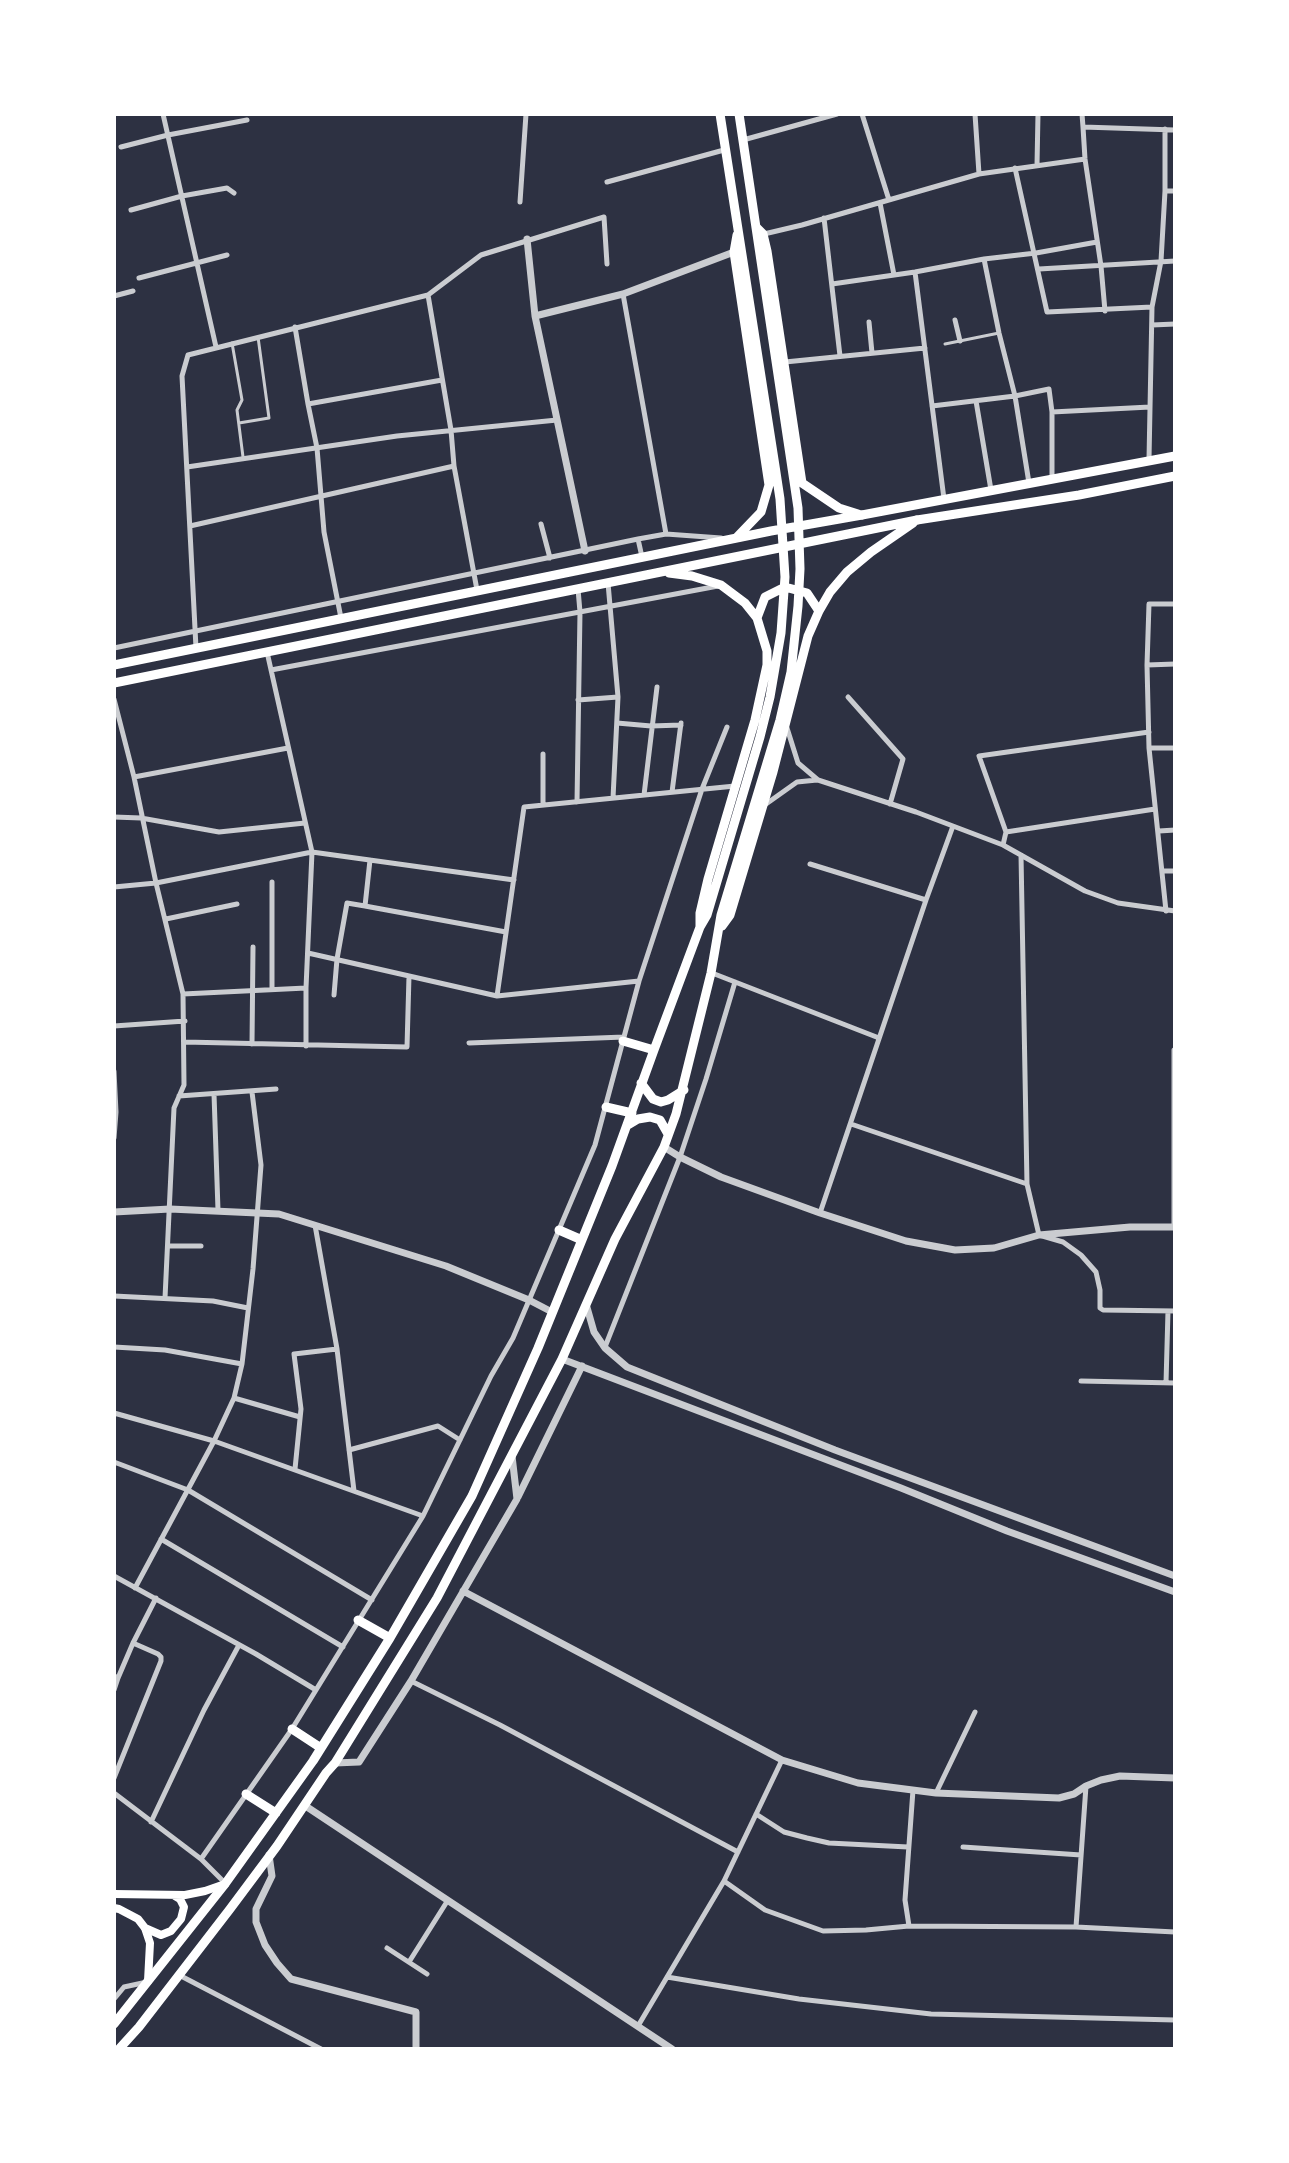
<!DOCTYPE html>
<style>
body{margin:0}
#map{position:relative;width:1289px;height:2163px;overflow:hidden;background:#2d3142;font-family:Commissioner,sans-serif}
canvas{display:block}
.frame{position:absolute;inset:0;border:116px solid #fff;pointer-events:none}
</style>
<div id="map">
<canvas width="1289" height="2163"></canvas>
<div class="frame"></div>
</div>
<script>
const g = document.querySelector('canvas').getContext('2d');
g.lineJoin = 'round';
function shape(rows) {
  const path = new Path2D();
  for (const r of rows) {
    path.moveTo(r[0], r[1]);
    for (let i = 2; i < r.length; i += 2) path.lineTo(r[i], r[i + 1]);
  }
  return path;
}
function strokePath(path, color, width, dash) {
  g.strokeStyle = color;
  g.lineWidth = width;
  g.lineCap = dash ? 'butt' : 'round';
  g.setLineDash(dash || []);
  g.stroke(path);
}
strokePath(shape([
 [232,343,242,400,237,410,243,457],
 [945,344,999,333],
 [239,423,269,418,258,337]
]), '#caccd0', 3);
strokePath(shape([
 [163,114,216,347],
 [862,114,889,200],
 [975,114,979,174],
 [1082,114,1083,127,1175,130],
 [1083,127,1085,159,1101,266,1105,311],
 [743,140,837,114],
 [121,147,168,135,247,120],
 [1037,165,1038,114],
 [1015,168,1047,312,1152,307],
 [607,182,724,150],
 [1165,191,1175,191],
 [520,202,526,114],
 [880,203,894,275],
 [131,210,182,196,227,188,234,193],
 [824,218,840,356],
 [764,234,802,225,979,174,1085,159],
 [984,259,999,333,1015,396,1029,483],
 [1039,269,1175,261],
 [915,272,944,499],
 [139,278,227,255],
 [832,284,915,272,984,259,1036,253,1097,242],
 [623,294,666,534,638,539,642,557],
 [428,295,451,430,454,466,477,590],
 [114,296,133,291],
 [955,320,960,341],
 [869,322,872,353],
 [1152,325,1175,324],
 [295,327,308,404,442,380],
 [785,362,925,348],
 [976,401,991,490],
 [308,404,317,448,324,532,341,618],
 [932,406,1015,396,1049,389,1052,412,1052,478],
 [1052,412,1150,407],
 [1149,459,1152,307,1161,261,1165,191,1165,129],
 [187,467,397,436,557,420],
 [541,524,550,558],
 [190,526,454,466],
 [666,534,721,538],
 [608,583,618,697,613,798],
 [114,648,638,539],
 [196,648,182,376,188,355,428,295,481,255,604,217,607,264],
 [267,652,312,852,306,988,306,1046],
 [1147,665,1175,664],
 [271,670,718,586],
 [848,697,903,759,890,804],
 [114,699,134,777,156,883,183,994,184,1085,174,1108,165,1298],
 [578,700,618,697],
 [617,723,651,726,681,725],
 [787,728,798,763,818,780,916,812,1003,845,1085,891,1118,903,1175,911],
 [1149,748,1175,748],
 [543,754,543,805],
 [134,777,288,748],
 [672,792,681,723],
 [644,795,657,687],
 [577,802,580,612,578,589],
 [766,804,797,782,817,780],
 [114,817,141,818,219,832,305,823],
 [1159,831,1175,830],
 [1006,832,1155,809],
 [1003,845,1006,832,979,756,1149,732],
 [1021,855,1027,1184,1039,1235,1063,1242,1081,1255,1096,1272,1100,1290,1100,1308,1103,1310,1175,1311],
 [370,860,365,906,506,932],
 [810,864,926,900],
 [1162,871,1175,871],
 [272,882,272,989],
 [114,887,156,883,312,852,514,880],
 [1166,911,1149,748,1147,665,1149,604,1175,604],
 [166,919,237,904],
 [308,953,497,996,639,981],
 [712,973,879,1038],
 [183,994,306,988],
 [334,995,337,959,347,903,365,906],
 [497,996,524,807,735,786],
 [114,1026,185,1021],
 [184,1042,407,1047,409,976],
 [469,1043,624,1037],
 [252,1044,253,947],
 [114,1071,116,1112,114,1138],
 [214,1094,218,1210],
 [179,1096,276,1089],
 [851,1124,1027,1184],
 [820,1213,926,900,953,826],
 [315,1225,337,1349,354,1491],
 [1174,1227,1174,1050],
 [168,1246,201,1246],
 [114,1296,213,1301,248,1308],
 [114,1347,165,1350,242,1364],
 [605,1347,680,1157,706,1079,735,982],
 [1081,1381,1175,1383],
 [1166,1383,1168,1311],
 [234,1398,300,1417],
 [114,1413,214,1441,423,1516],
 [349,1450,438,1426,460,1440],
 [114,1462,188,1490,372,1600],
 [295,1469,301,1409,294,1354,337,1349],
 [161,1539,343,1647],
 [114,1576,256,1654,316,1690],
 [135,1588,214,1441,234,1398,242,1364,253,1269,261,1165,252,1092],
 [114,1676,118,1678,133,1643,156,1598],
 [411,1681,500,1725,738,1852],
 [114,1690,118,1678],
 [114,1778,161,1661,161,1657,158,1654,133,1643],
 [114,1793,201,1859,225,1883],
 [936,1793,975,1712],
 [756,1814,784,1832,807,1838,829,1843,908,1847],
 [151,1822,204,1710,239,1645],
 [963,1847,1081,1855],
 [201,1859,292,1729,423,1516,491,1376,513,1338,595,1145,639,981,702,789,727,727],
 [724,1881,765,1910,823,1931,866,1930,909,1926,1076,1927,1175,1932],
 [909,1926,905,1900,913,1790],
 [1076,1927,1086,1786],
 [387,1948,427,1974],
 [409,1962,448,1900],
 [179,1975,321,2049],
 [667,1977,799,1999,931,2014,1175,2020],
 [114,1999,124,1987,147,1982],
 [638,2026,724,1881,782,1760]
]), '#caccd0', 5);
strokePath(shape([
 [527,239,535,316,585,551],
 [535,316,623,294,734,252],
 [664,1147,680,1157,721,1177,820,1213,906,1241,955,1250,994,1248,1039,1235,1130,1227,1175,1227],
 [114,1212,170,1209,279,1214,446,1266,529,1300,552,1312],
 [586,1304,594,1332,605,1348,627,1367,835,1450,1175,1576],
 [562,1359,901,1488,1007,1531,1175,1592],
 [518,1497,582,1366],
 [463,1591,782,1760,858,1783,936,1793,1059,1798,1074,1794,1086,1786,1101,1780,1120,1776,1175,1778],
 [335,1763,359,1762,411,1681,517,1499,512,1456],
 [304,1805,672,2049],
 [269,1855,272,1876,256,1909,256,1922,265,1945,277,1963,291,1979,416,2012,416,2049]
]), '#caccd0', 7);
strokePath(shape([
 [114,1894,185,1895,205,1891,225,1884],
 [114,1908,119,1909,138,1919,145,1928,150,1943,148,1981],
 [145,1928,161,1935,171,1931,181,1919,184,1907,180,1899,175,1896]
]), '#fff', 8);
strokePath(shape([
 [757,228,763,234,767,251,802,483,839,508,858,514],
 [736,538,761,512,769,485,734,252,737,235],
 [669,573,692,576,721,585,745,603,757,618,767,651,767,665,755,720,708,879,700,913,700,926],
 [757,618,765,597,785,587,807,593,819,611],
 [114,665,771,531,862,515],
 [114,683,917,520],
 [722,926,730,915,773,772,808,636,819,611,830,592,847,572,871,552,913,523],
 [623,1041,654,1050],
 [641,1083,653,1099,661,1102,668,1100,684,1090],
 [606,1107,632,1113],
 [628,1125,638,1119,650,1117,660,1120,668,1134],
 [559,1230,582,1240],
 [358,1620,390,1638],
 [292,1729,321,1748],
 [246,1794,276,1813],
 [114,2024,225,1884,313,1761,390,1638,472,1496,538,1348,612,1166,654,1050,700,927,707,915,760,737,770,697,781,633,785,577,780,499,775,466,720,114],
 [119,2049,139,2027,230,1909,277,1846,326,1773,335,1763,437,1598,562,1359,615,1239,664,1147,676,1114,711,973,721,915,780,720,791,672,798,606,800,569,798,508,739,114]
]), '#fff', 9);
strokePath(shape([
 [862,515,1175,456],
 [917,520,1079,495,1175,476]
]), '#fff', 9);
</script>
